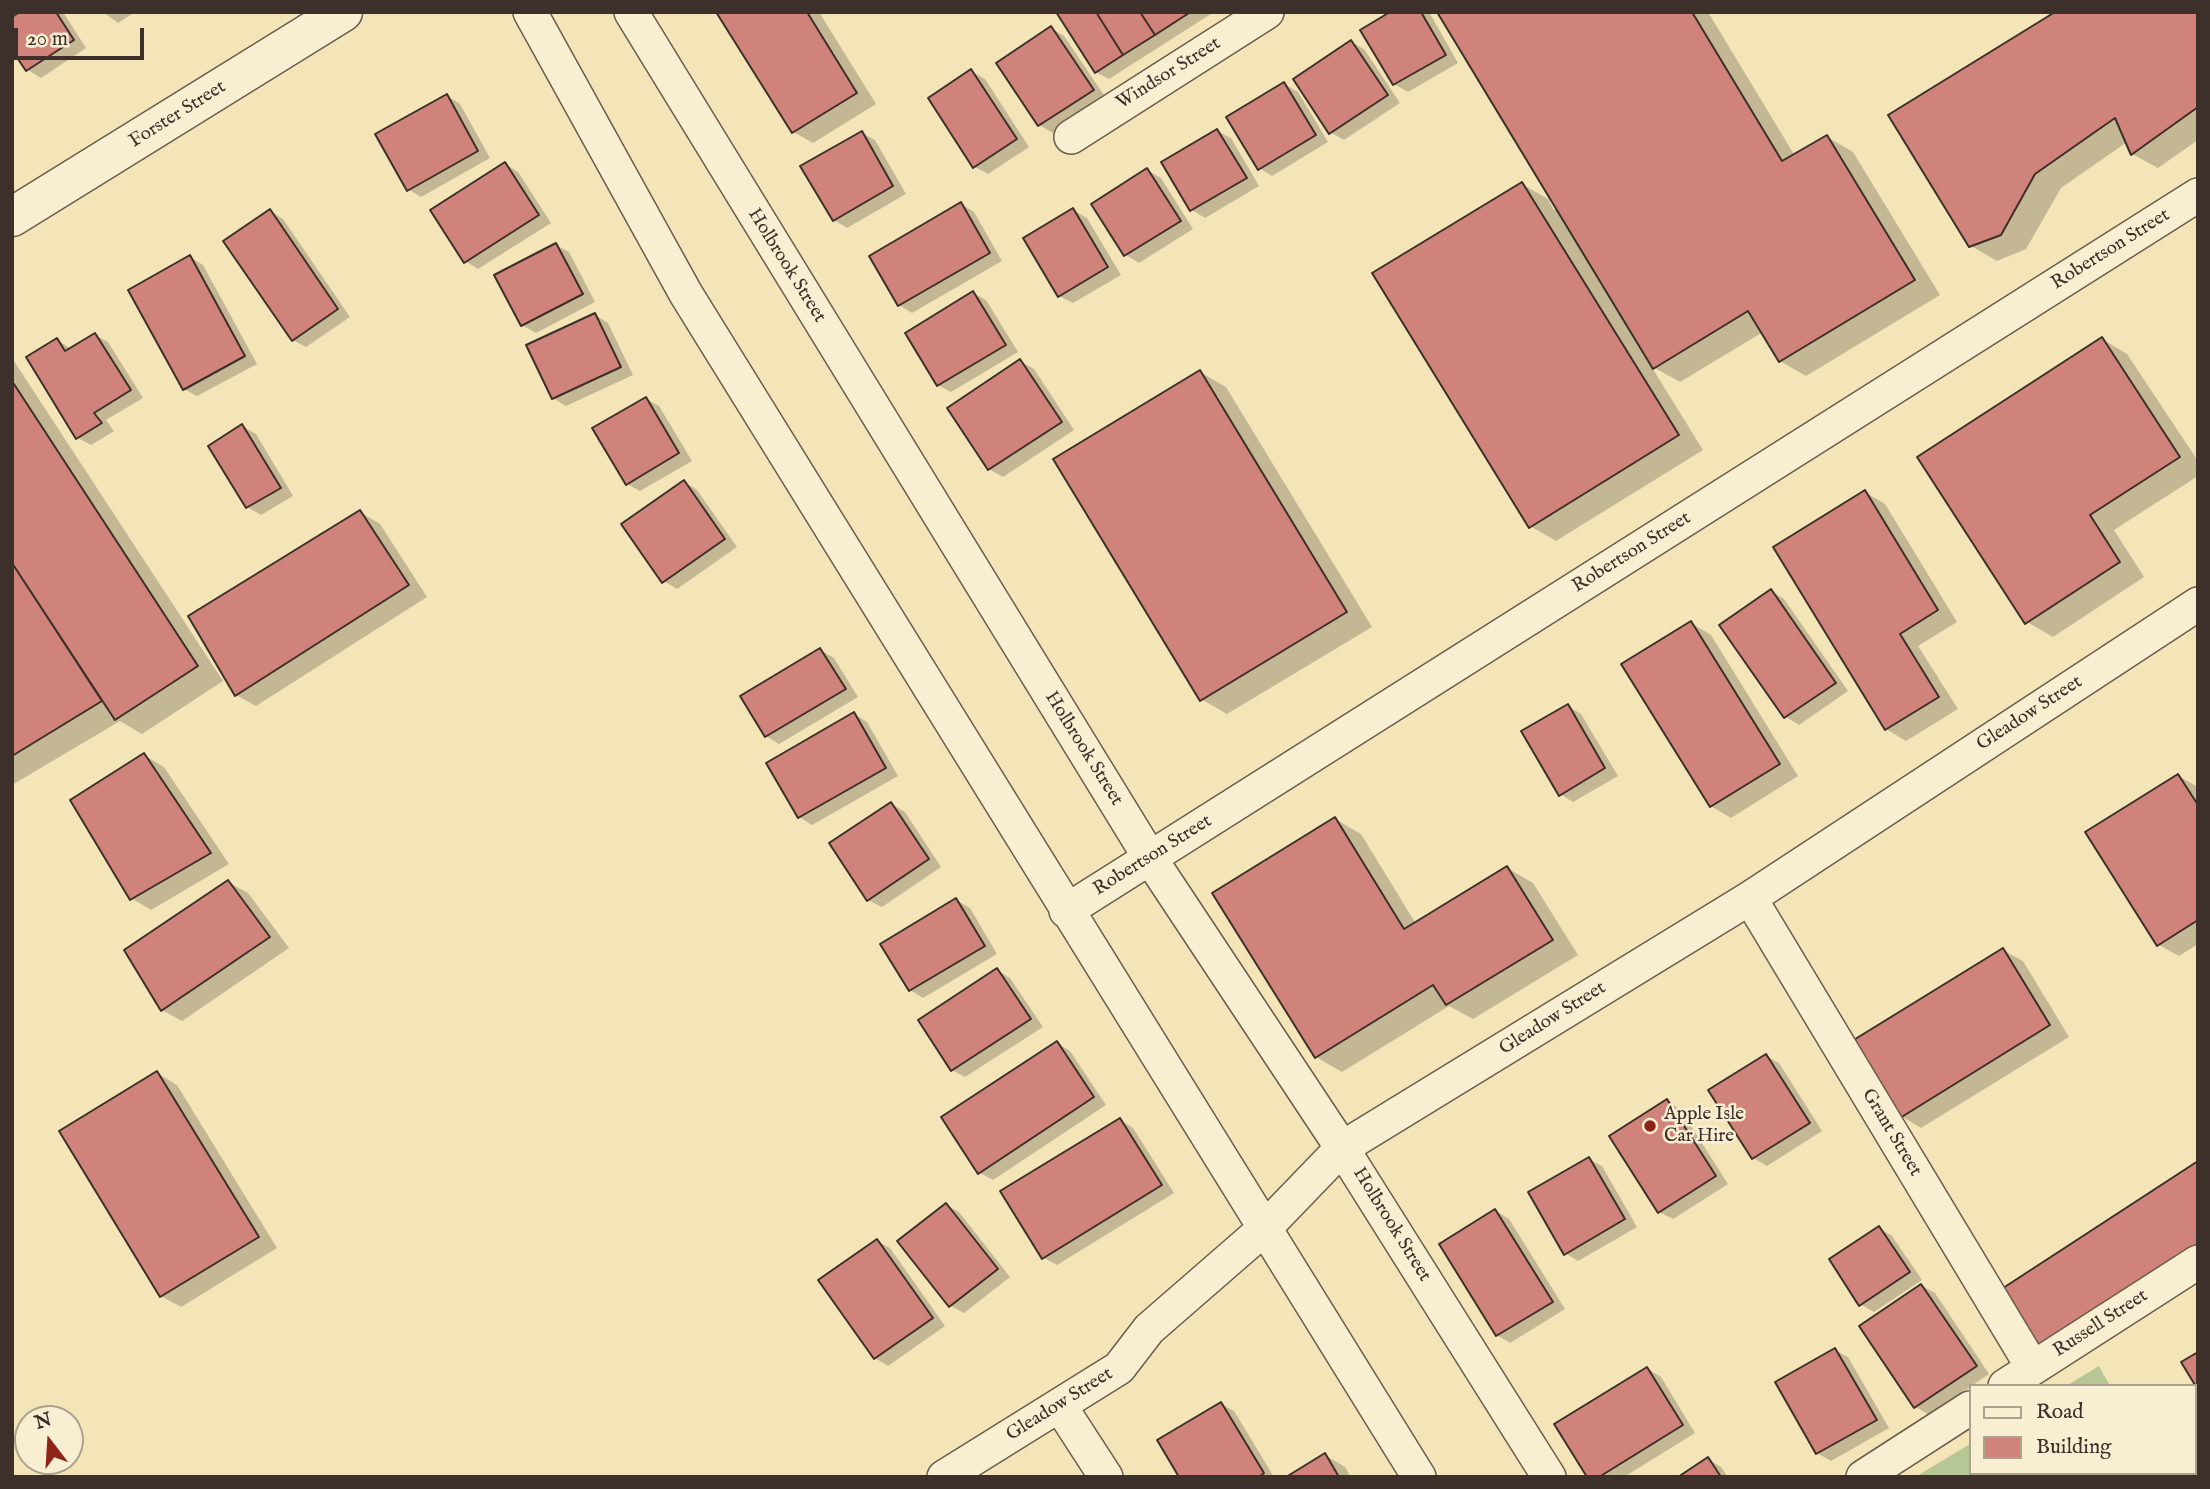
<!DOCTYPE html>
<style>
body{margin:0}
#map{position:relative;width:2210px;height:1489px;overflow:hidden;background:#f4e5b9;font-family:"IM FELL English",serif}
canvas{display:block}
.frame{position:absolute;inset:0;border:14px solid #3d2f29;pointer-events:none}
.legend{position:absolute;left:1969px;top:1384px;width:228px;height:91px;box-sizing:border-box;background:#f8eed2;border:2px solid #ada28e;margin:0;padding:9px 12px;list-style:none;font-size:21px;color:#3d2f29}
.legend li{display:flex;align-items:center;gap:14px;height:35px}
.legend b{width:35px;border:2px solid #ada28e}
.north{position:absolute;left:14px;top:1405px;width:70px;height:70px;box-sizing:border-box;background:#f8eed2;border:2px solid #ada28e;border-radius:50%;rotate:343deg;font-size:19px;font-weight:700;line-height:28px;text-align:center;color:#3d2f29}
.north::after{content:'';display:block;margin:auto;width:24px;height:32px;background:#8f2418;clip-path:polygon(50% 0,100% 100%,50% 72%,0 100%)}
.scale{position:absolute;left:14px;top:28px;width:130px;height:32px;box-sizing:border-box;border:4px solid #3d2f29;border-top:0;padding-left:9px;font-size:21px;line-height:24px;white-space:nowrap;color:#3d2f29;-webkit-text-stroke:5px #f8eed2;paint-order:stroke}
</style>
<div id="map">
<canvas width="2210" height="1489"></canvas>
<div class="frame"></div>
<ul class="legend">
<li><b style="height:9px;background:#f8eed2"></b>Road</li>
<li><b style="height:19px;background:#d0837a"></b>Building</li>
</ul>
<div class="north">N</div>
<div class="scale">20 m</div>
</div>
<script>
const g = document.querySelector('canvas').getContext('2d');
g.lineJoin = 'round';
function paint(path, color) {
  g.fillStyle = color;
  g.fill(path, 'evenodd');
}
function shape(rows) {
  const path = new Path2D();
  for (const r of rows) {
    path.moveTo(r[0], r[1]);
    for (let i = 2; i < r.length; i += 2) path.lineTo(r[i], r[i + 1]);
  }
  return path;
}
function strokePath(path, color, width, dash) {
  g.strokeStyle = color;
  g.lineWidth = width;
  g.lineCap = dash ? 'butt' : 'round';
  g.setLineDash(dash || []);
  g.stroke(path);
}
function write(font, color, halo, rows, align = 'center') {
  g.font = font + ' "IM FELL English",serif';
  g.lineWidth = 5;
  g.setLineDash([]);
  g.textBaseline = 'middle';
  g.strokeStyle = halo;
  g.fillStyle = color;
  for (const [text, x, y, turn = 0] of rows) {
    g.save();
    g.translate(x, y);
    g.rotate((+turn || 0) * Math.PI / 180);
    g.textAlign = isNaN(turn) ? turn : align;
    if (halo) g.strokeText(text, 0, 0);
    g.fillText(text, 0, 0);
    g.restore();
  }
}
paint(shape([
 [2099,1366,2110,1386,2066,1386],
 [1970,1444,1970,1473,2146,1473,2140,1477,1915,1477]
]), '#b6c694');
paint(shape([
 [23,12,63,12,86,48,41,78,28,70,12,47],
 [103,12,135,12,118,23],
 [718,12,819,12,876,104,813,143,793,132],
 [1058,12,1214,12,1109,79,1096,72],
 [1394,12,1429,12,1458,63,1408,92,1394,84,1363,31],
 [1439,12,1708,12,1795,156,1827,137,1853,152,1940,295,1806,376,1780,361,1763,332,1680,382,1651,366,1703,450,1556,541,1530,526,1522,184,1548,199,1554,210,1557,208],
 [2198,12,2198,140,2158,168,2132,154,2127,142,2061,188,2026,249,1997,261,1971,246,1890,115],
 [1051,28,1064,36,1106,98,1053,133,1039,125],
 [1351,42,1364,49,1400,103,1344,140,1330,132],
 [971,71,985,79,1029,147,988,174,975,167],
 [1284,84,1298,92,1328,142,1272,176,1259,168],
 [447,96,460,104,490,158,421,197,408,189],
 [1217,131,1231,138,1259,186,1205,218,1192,210,1164,163],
 [862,133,875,140,906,194,847,228,834,220],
 [505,164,518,172,551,223,478,269,465,261],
 [1147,170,1161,178,1193,229,1139,263,1126,255,1093,204],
 [961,204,974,212,1002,261,912,313,899,305],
 [1073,210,1087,218,1121,275,1073,303,1059,296],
 [270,211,283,219,350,317,306,347,293,340],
 [556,245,569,252,595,302,536,333,522,325],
 [190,257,203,265,257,364,197,396,184,389],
 [973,293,986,300,1018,352,951,392,938,385],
 [595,315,608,323,633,375,566,406,553,398],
 [95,335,108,342,143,398,106,420,114,431,91,445,78,438,57,340,70,348],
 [2102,339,2127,354,2198,461,2198,476,2114,530,2144,577,2053,637,2027,622],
 [12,358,223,681,142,734,120,721,12,785],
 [1020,361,1034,369,1074,430,1003,477,989,469],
 [1200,372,1226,387,1372,627,1227,714,1201,699],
 [646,399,659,406,692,461,640,491,627,484],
 [242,426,256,434,293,496,261,515,247,507],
 [684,482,697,490,737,547,677,589,664,581],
 [1865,492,1885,504,1957,622,1918,646,1958,709,1906,741,1886,729],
 [360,512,380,524,427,597,256,706,236,695],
 [1771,591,1784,599,1848,691,1799,725,1786,717,1722,625],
 [1691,623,1711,635,1798,776,1731,818,1711,806],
 [820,650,834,658,858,697,779,744,766,736],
 [1568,706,1581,714,1618,776,1573,802,1560,794],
 [854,714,867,722,898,776,812,825,799,817],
 [144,755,164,767,229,864,151,910,131,898],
 [2178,776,2198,787,2198,944,2179,956,2159,945],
 [892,804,905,812,941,867,882,907,868,900],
 [1335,819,1361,834,1416,924,1507,868,1533,883,1578,955,1473,1019,1449,1006,1342,1072,1316,1057],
 [228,882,248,893,289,948,182,1021,162,1010],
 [956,900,970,908,997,954,923,998,910,990],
 [2003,950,2023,961,2069,1037,1921,1128,1901,1116],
 [997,970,1010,978,1043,1027,965,1077,952,1070],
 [1057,1043,1070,1051,1106,1105,993,1180,980,1173],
 [1766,1056,1779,1063,1822,1131,1767,1166,1753,1158],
 [157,1073,177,1085,277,1248,181,1307,161,1296],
 [1667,1101,1680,1109,1728,1184,1673,1219,1659,1212],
 [1120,1120,1133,1128,1174,1193,1057,1265,1044,1258],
 [1589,1159,1602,1166,1637,1227,1578,1261,1565,1253],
 [946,1205,959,1212,1010,1277,964,1313,951,1306],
 [1496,1211,1509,1219,1565,1309,1510,1343,1497,1335],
 [1879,1228,1892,1236,1922,1280,1874,1312,1860,1304],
 [877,1241,890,1248,945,1326,888,1366,875,1358],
 [1922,1286,1935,1293,1989,1374,1929,1415,1916,1407,1861,1327],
 [1835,1350,1848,1357,1889,1428,1831,1461,1817,1453],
 [1648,1369,1661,1377,1695,1433,1624,1477,1589,1477],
 [1221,1404,1234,1411,1274,1477,1181,1477],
 [1325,1455,1345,1467,1351,1477,1289,1477],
 [1708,1459,1721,1467,1728,1477,1681,1477]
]), '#0003');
const building = shape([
 [20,12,56,12,74,40,26,71,12,50,12,17,20,12],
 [716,12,807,12,857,93,792,133,716,12],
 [1056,12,1096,12,1123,55,1095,73,1056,12],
 [1096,12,1140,12,1155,35,1123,55,1096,12],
 [1140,12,1188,12,1189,13,1155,35,1140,12],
 [1390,12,1421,12,1446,55,1393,85,1360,30,1390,12],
 [1437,12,1692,12,1782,161,1827,135,1915,280,1779,362,1748,311,1653,369,1437,12],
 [2055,12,2198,12,2198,107,2131,155,2115,118,2035,174,2001,235,1969,247,1888,115,2055,12],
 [1051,26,1094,90,1038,126,996,63,1051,26],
 [1351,40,1388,95,1329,134,1293,79,1351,40],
 [971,69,1017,139,973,168,928,98,971,69],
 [1284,82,1316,135,1258,170,1226,117,1284,82],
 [447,94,478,151,407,191,375,134,447,94],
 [1217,129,1247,178,1190,211,1161,162,1217,129],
 [862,131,893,186,833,221,800,166,862,131],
 [505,162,539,215,464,263,430,210,505,162],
 [1147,168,1181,221,1124,256,1091,204,1147,168],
 [1522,182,1679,435,1529,528,1372,273,1522,182],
 [961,202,990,253,898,306,869,256,961,202],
 [1073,208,1108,267,1058,297,1023,238,1073,208],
 [270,209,338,309,292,341,223,241,270,209],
 [556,243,583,294,521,326,494,275,556,243],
 [190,255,245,356,183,390,128,290,190,255],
 [973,291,1006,345,937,386,905,333,973,291],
 [595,313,621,367,552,399,526,345,595,313],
 [95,333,131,390,94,413,102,423,76,439,26,357,57,338,65,351,95,333],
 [2102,337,2180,457,2090,515,2120,562,2025,624,1917,457,2102,337],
 [1020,359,1062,422,988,470,947,408,1020,359],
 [1200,370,1347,612,1200,701,1053,459,1200,370],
 [12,381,198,666,115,720,12,563,12,381],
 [646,397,679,453,626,485,592,428,646,397],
 [242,424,281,488,246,508,208,446,242,424],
 [684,480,725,539,662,583,621,524,684,480],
 [1865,490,1938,610,1900,634,1939,697,1885,730,1773,547,1865,490],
 [360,510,409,585,235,696,188,616,360,510],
 [12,563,102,701,12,756,12,563],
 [1771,589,1836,683,1784,718,1719,625,1771,589],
 [1691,621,1780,764,1710,807,1621,664,1691,621],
 [820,648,846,689,765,737,740,696,820,648],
 [1568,704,1605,768,1559,796,1521,731,1568,704],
 [854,712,886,768,798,818,766,763,854,712],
 [144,753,211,853,130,900,70,800,144,753],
 [2178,774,2198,805,2198,920,2157,946,2085,832,2178,774],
 [891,802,929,859,867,901,829,843,891,802],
 [1335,817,1404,929,1507,866,1553,940,1446,1005,1433,985,1315,1058,1212,893,1335,817],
 [228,880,270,937,161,1011,124,950,228,880],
 [956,898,985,946,909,991,880,944,956,898],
 [2003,948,2050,1025,1900,1118,1852,1041,2003,948],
 [997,968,1031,1019,951,1071,918,1020,997,968],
 [1057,1041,1094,1097,978,1174,941,1117,1057,1041],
 [1766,1054,1810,1123,1752,1159,1708,1090,1766,1054],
 [157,1071,259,1237,160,1297,59,1131,157,1071],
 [1667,1099,1716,1176,1658,1213,1609,1136,1667,1099],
 [1120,1118,1162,1185,1042,1259,1000,1191,1120,1118],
 [1589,1157,1625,1219,1564,1255,1528,1192,1589,1157],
 [2198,1161,2198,1248,2037,1353,1997,1292,2198,1161],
 [946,1203,998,1269,949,1307,897,1241,946,1203],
 [1495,1209,1553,1302,1496,1336,1439,1244,1495,1209],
 [1879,1226,1910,1272,1859,1306,1829,1259,1879,1226],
 [877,1239,933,1318,874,1359,818,1280,877,1239],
 [1921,1284,1977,1366,1914,1408,1859,1326,1921,1284],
 [1835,1348,1877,1420,1816,1454,1775,1382,1835,1348],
 [2198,1352,2198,1390,2181,1362,2198,1352],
 [1647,1367,1683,1425,1599,1477,1587,1477,1554,1424,1647,1367],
 [1221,1402,1264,1473,1259,1477,1179,1477,1157,1440,1221,1402],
 [1325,1453,1339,1477,1286,1477,1325,1453],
 [1708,1457,1721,1477,1678,1477,1708,1457]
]);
paint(building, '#d0837a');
strokePath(building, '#3d2f29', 2);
const minor = shape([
 [530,12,686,294,1419,1477],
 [631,12,1150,858,1342,1148,1549,1477],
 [1071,137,1267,12],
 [1750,898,2033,1368],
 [1066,911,2198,195],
 [2005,1386,2198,1262],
 [1060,1406,1106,1477],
 [944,1477,1119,1368,1149,1329,1264,1229,1342,1148,1750,898,2198,604],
 [1863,1477,1970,1408]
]);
const tertiary = shape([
 [12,217,343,12]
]);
strokePath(minor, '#6b5c4d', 36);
strokePath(tertiary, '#6b5c4d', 41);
strokePath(minor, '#f8eed2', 33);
strokePath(tertiary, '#f8eed2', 38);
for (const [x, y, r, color] of [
 [1650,1126,7,"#8f2418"]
]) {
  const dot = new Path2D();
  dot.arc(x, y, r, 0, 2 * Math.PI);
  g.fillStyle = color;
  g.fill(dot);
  strokePath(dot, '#f8eed2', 2.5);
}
write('19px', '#3d2f29', '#f8eed2', [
 ["Windsor Street",1169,74,-32],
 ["Forster Street",178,115,-32],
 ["Robertson Street",2111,250,-32],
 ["Holbrook Street",786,266,58],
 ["Robertson Street",1632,553,-32],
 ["Gleadow Street",2030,714,-33],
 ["Holbrook Street",1083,749,58],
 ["Robertson Street",1153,856,-32],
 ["Gleadow Street",1553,1019,-32],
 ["Grant Street",1891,1133,59],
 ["Holbrook Street",1391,1225,58],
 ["Russell Street",2101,1324,-33],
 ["Gleadow Street",1060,1405,-32]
]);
write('19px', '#3d2f29', '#f8eed2', [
 ["Apple Isle",1664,1115],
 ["Car Hire",1664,1137]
], 'left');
</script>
